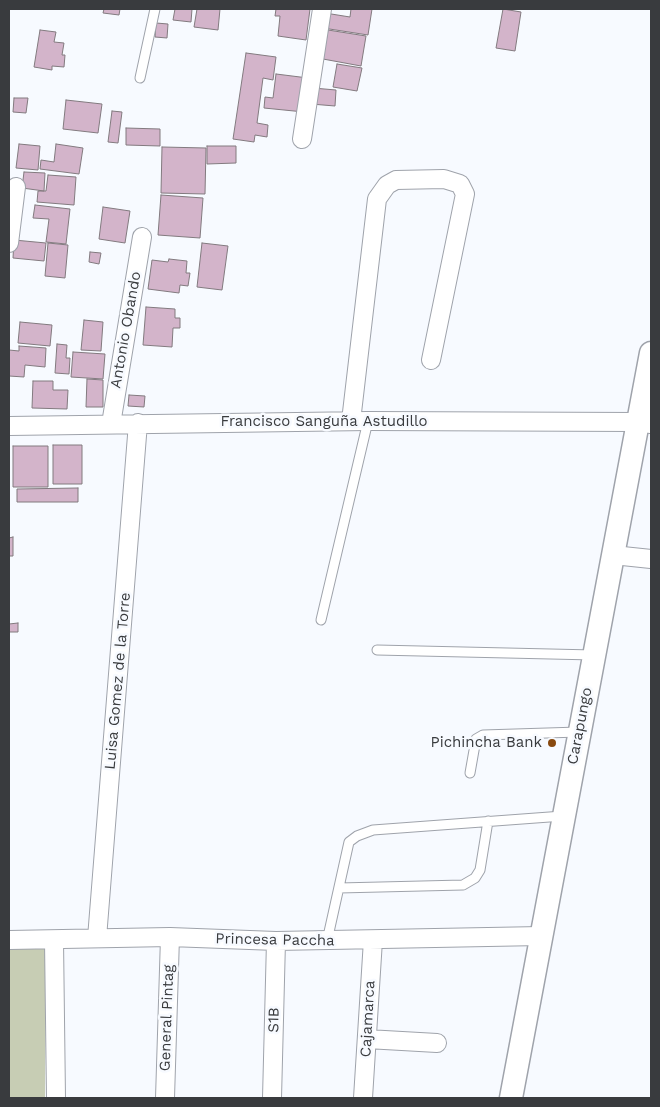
<!DOCTYPE html>
<meta charset="utf-8">
<style>
body{margin:0}
#map{position:relative;width:660px;height:1107px;overflow:hidden;background:#f7faff;font-family:"Work Sans",sans-serif}
canvas{display:block}
.frame{position:absolute;inset:0;border:10px solid #393b3e;pointer-events:none}
</style>
<div id="map">
<canvas width="660" height="1107"></canvas>
<div class="frame"></div>
</div>
<script>
const g = document.querySelector('canvas').getContext('2d');
g.lineJoin = 'round';
function paint(path, color) {
  g.fillStyle = color;
  g.fill(path, 'evenodd');
}
function shape(rows) {
  const path = new Path2D();
  for (const r of rows) {
    path.moveTo(r[0], r[1]);
    for (let i = 2; i < r.length; i += 2) path.lineTo(r[i], r[i + 1]);
  }
  return path;
}
function strokePath(path, color, width, dash) {
  g.strokeStyle = color;
  g.lineWidth = width;
  g.lineCap = dash ? 'butt' : 'round';
  g.setLineDash(dash || []);
  g.stroke(path);
}
function write(font, color, halo, rows, align = 'center') {
  g.font = font + ' "Work Sans",sans-serif';
  g.lineWidth = 5;
  g.setLineDash([]);
  g.textBaseline = 'middle';
  g.strokeStyle = halo;
  g.fillStyle = color;
  for (const [text, x, y, turn = 0] of rows) {
    g.save();
    g.translate(x, y);
    g.rotate((+turn || 0) * Math.PI / 180);
    g.textAlign = isNaN(turn) ? turn : align;
    if (halo) g.strokeText(text, 0, 0);
    g.fillText(text, 0, 0);
    g.restore();
  }
}
paint(shape([
 [9,948,46,948,45,1098,9,1098]
]), '#c7cdb4');
const building = shape([
 [104,9,120,9,119,15,103,13,104,9],
 [175,9,192,9,191,22,173,20,175,9],
 [197,9,220,9,218,30,194,27,197,9],
 [276,9,310,9,306,40,278,36,280,16,275,16,276,9],
 [351,9,372,9,368,35,323,28,325,13,350,17,351,9],
 [503,9,521,12,515,51,496,48,503,9],
 [156,23,168,24,167,38,155,37,156,23],
 [40,30,56,32,54,42,64,43,62,55,65,55,64,67,52,66,52,70,34,67,40,30],
 [328,30,366,36,361,66,323,59,328,30],
 [246,53,276,57,273,80,263,78,257,123,268,125,267,137,255,135,254,142,233,139,246,53],
 [337,64,362,68,357,91,333,87,337,64],
 [276,74,308,78,304,112,264,108,265,97,273,98,276,74],
 [313,88,336,90,335,106,311,104,313,88],
 [14,98,28,98,26,113,13,112,14,98],
 [66,100,102,104,98,133,63,129,66,100],
 [112,111,122,112,118,143,108,142,112,111],
 [126,128,160,129,160,146,126,145,126,128],
 [19,144,40,146,38,170,16,168,19,144],
 [56,144,83,148,79,174,40,169,41,160,54,162,56,144],
 [207,146,236,146,236,163,207,164,207,146],
 [162,147,206,148,205,194,161,193,162,147],
 [24,172,45,173,44,191,22,188,24,172],
 [48,175,76,177,74,205,37,202,38,191,46,191,48,175],
 [161,195,203,198,200,238,158,235,161,195],
 [35,205,70,209,66,244,46,242,49,219,33,218,35,205],
 [103,207,130,211,125,243,99,239,103,207],
 [14,240,46,243,44,261,13,258,14,240],
 [48,243,68,245,65,278,45,276,48,243],
 [202,243,228,246,222,290,197,287,202,243],
 [90,252,101,253,99,264,89,262,90,252],
 [169,259,187,261,186,273,190,273,188,286,180,285,179,293,148,289,152,260,168,262,169,259],
 [146,307,175,309,175,318,180,318,180,328,173,328,172,347,143,345,146,307],
 [84,320,103,322,101,351,81,350,84,320],
 [20,322,52,325,50,346,18,343,20,322],
 [57,344,67,345,66,358,70,358,69,374,55,373,57,344],
 [19,346,46,348,45,367,25,365,24,377,9,376,9,350,19,351,19,346],
 [73,352,105,354,103,379,71,377,73,352],
 [87,379,103,380,103,407,86,407,87,379],
 [33,381,53,381,53,390,68,390,67,409,32,408,33,381],
 [129,395,145,396,144,407,128,406,129,395],
 [53,445,82,445,82,484,53,484,53,445],
 [13,446,48,446,48,487,13,487,13,446],
 [78,488,78,502,17,502,17,489,78,488],
 [13,537,13,556,9,556,9,538,13,537],
 [18,623,18,632,9,632,9,624,18,623]
]);
paint(building, '#d3b4ca');
strokePath(building, '#827a7f', 1);
const service = shape([
 [140,78,155,9],
 [321,620,368,421],
 [377,650,594,655],
 [470,773,476,739,483,735,579,732],
 [339,888,463,885,475,878,480,870,488,821],
 [327,941,349,842,357,836,373,830,563,816]
]);
const minor = shape([
 [302,139,322,9],
 [9,243,16,187],
 [351,421,377,199,387,185,396,180,444,179,460,184,465,194,431,360],
 [111,424,142,237],
 [9,426,368,421,638,422,651,424],
 [613,555,651,559],
 [97,938,138,423],
 [9,940,170,937,276,941,541,936],
 [54,940,56,1098],
 [367,1039,437,1043],
 [165,1098,170,937],
 [272,1098,276,941],
 [363,1098,373,940]
]);
const tertiary = shape([
 [511,1098,651,353]
]);
strokePath(service, '#9fa3ab', 11);
strokePath(minor, '#9fa3ab', 20);
strokePath(tertiary, '#9fa3ab', 25);
strokePath(service, '#fff', 9);
strokePath(minor, '#fff', 18);
strokePath(tertiary, '#fff', 22);
for (const [x, y, r, color] of [
 [552,743,5,"#88490f"]
]) {
  const dot = new Path2D();
  dot.arc(x, y, r, 0, 2 * Math.PI);
  g.fillStyle = color;
  g.fill(dot);
  strokePath(dot, '#f7faff', 2);
}
write('15px', '#393b3e', '#f7faff', [
 ["Antonio Obando",126,330,-80],
 ["Francisco Sanguña Astudillo",324,422],
 ["Luisa Gomez de la Torre",118,681,-85],
 ["Carapungo",580,726,-79],
 ["Princesa Paccha",275,940,1],
 ["General Pintag",167,1018,-88],
 ["Cajamarca",368,1019,-87],
 ["S1B",274,1020,-89]
]);
write('15px', '#393b3e', '#f7faff', [
 ["Pichincha Bank",542,743]
], 'right');
</script>
